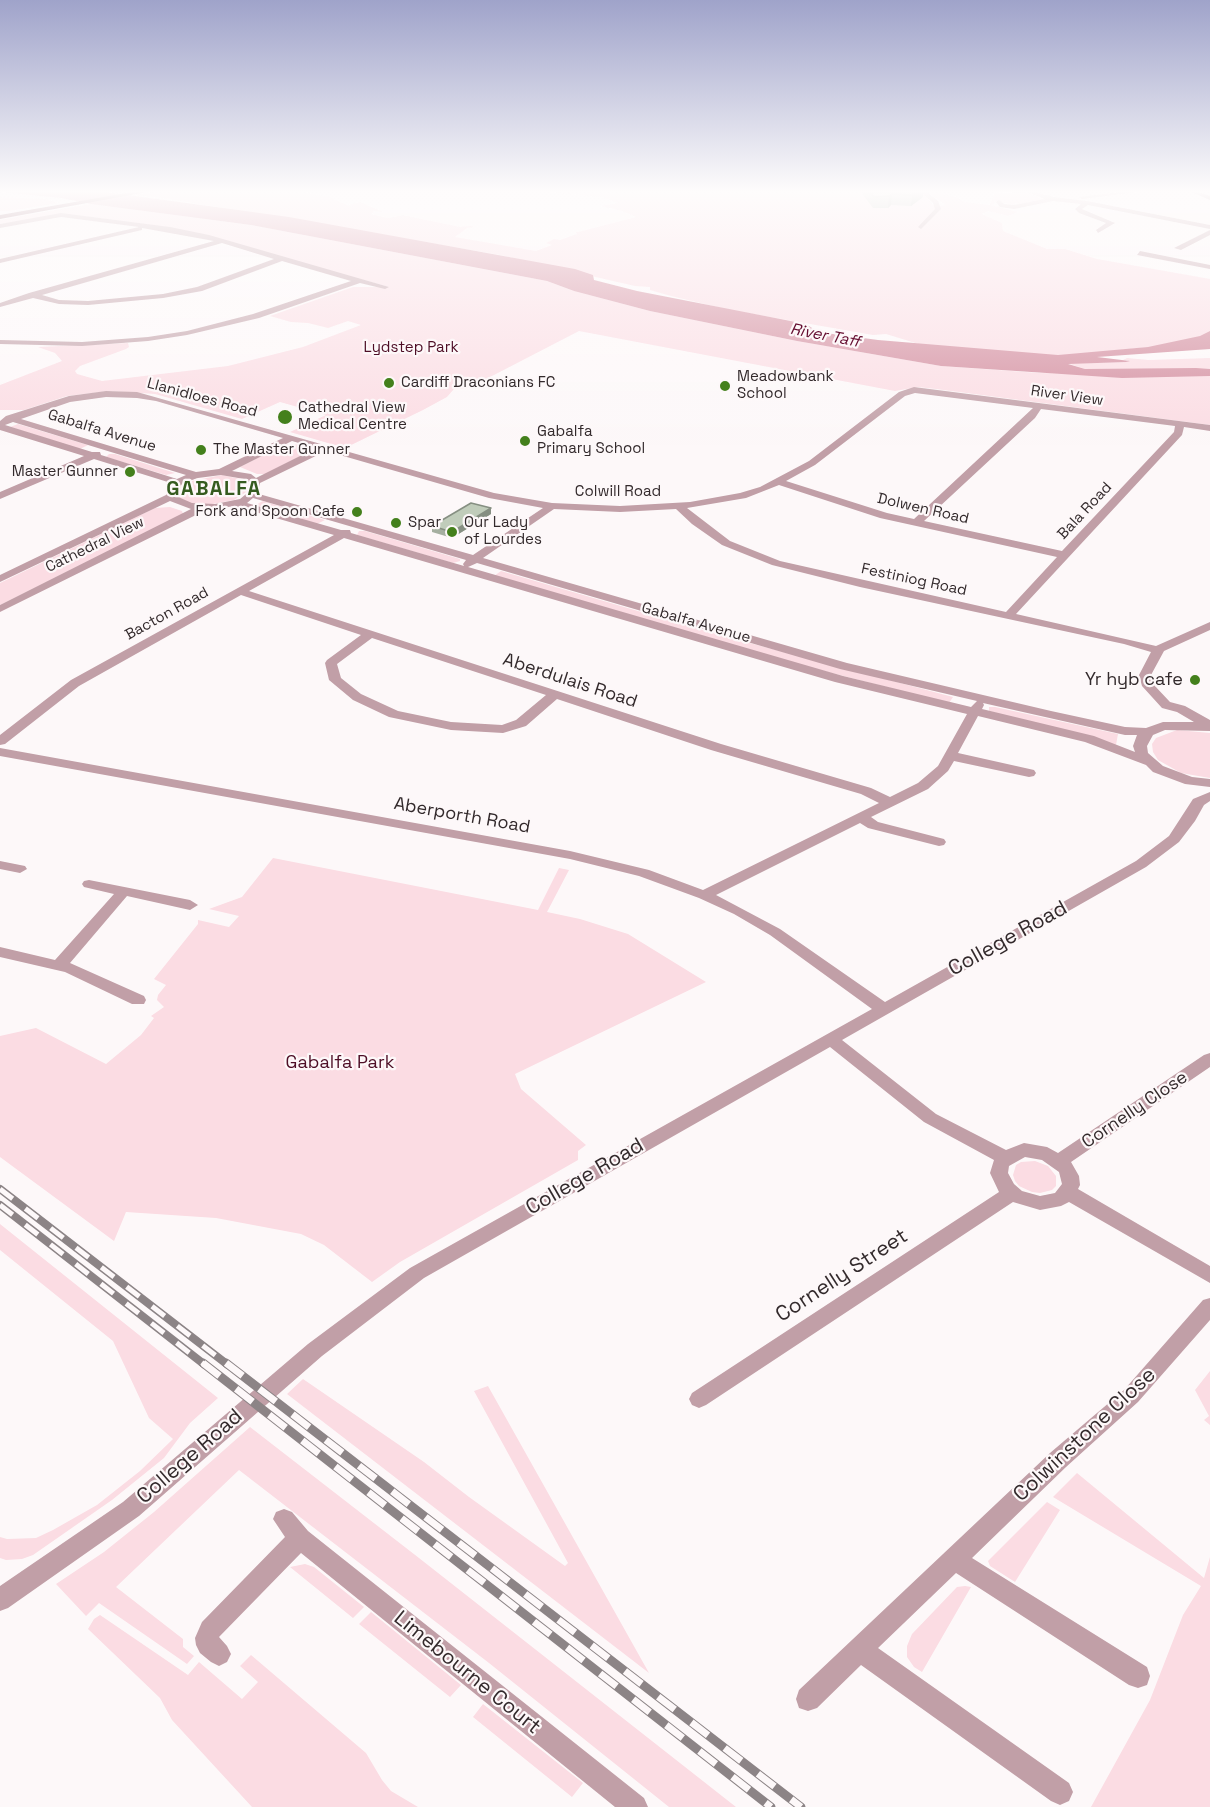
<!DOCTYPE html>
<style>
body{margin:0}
canvas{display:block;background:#fdf8f9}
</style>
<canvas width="1210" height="1807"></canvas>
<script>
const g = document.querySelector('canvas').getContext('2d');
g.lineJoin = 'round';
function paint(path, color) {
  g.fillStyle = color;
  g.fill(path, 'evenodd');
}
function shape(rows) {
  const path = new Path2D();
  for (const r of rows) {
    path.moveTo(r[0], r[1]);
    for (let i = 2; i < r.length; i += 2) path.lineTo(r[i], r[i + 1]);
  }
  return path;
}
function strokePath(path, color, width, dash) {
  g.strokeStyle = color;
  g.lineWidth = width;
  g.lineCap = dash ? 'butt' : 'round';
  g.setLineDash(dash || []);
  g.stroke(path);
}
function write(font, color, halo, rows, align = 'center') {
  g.font = font + ' "Space Grotesk",sans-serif';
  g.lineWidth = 4.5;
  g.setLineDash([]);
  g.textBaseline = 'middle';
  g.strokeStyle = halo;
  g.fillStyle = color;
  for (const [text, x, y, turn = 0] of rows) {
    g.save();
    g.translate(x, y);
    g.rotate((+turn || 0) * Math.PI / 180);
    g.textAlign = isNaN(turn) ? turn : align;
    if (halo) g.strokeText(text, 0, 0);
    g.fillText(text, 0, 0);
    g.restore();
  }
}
paint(shape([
 [153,192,303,192,327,196,354,208,349,205,360,202,383,212,373,211,374,212,371,214,388,218,403,215,460,227,470,226,474,227,467,228,455,237,536,251,552,245,546,243,554,239,560,240,577,234,576,232,578,232,636,217,622,211,601,206,618,203,601,197,550,192,922,192,934,206,939,206,946,205,927,192,950,192,944,195,956,197,965,202,990,205,994,193,992,193,1027,192,1044,200,1021,204,1014,203,1015,205,994,201,994,204,991,205,1018,212,1008,216,988,211,982,214,1002,223,1003,231,1047,249,1065,249,1097,259,1210,279,1210,335,1179,344,1062,356,922,345,886,334,873,335,730,310,671,296,650,290,650,287,635,286,500,255,163,198,135,195],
 [0,197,45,199,58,203,10,211,0,211],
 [91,204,251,225,547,281,574,291,650,311,797,341,941,366,1039,373,1210,376,1210,425,936,389,918,387,895,391,579,331,494,375,467,388,454,389,447,397,423,410,345,448,290,432,326,415,280,402,242,419,155,394,110,391,67,396,24,410,0,410,0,385,62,361,55,353,38,347,128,343,129,347,126,349,80,366,75,371,77,374,102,381,228,366,303,347,361,325,348,321,328,328,308,323,291,322,270,316,353,287,389,287,173,228,84,216,61,216,0,224,0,220,26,215],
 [1127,358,1149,360,1210,358,1210,369,1085,369,1067,363,1126,362,1128,360,1123,360],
 [18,424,88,445,80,449,10,427],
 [292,444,307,446,310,451,266,474,257,474,240,467,284,445],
 [109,454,115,454,175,473,166,475,106,457],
 [222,475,245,480,249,483,249,490,234,500,207,505,190,503,178,497,176,493,180,485,186,482],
 [263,501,325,520,317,524,255,505],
 [170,507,182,511,183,514,0,605,0,583,155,508],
 [359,531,365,531,460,559,460,561,453,563,357,535],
 [501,571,727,637,953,697,949,703,820,670,494,576],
 [989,707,995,707,1118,734,1116,745,989,711],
 [1177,730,1210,733,1210,778,1181,773,1158,760,1153,752,1152,744,1156,738],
 [273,858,538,910,559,868,569,870,547,912,580,919,628,934,706,982,515,1074,521,1089,586,1145,578,1151,578,1160,400,1262,372,1282,324,1245,301,1234,216,1218,126,1212,114,1241,0,1157,0,1036,36,1028,106,1064,141,1035,154,1018,151,1016,164,1007,157,1000,158,995,166,985,154,979,198,924,198,920,229,927,239,916,209,909,242,897],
 [1035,1161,1048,1166,1056,1176,1056,1186,1052,1190,1040,1193,1032,1192,1019,1186,1015,1181,1013,1175,1016,1165,1021,1162],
 [0,1224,218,1398,190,1423,164,1458,112,1500,33,1555,22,1559,6,1560,0,1558,0,1537,7,1539,36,1538,53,1530,97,1505,140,1471,173,1439,149,1418,113,1341,0,1250],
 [1210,1371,1210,1425,1204,1420,1209,1416,1195,1390],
 [303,1379,424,1462,469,1497,565,1566,568,1563,474,1391,488,1386,649,1673,287,1394],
 [250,1427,419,1558,736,1807,669,1807,489,1663,239,1470,116,1587,183,1639,183,1647,194,1656,187,1664,99,1603,86,1616,56,1584,104,1552,154,1512],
 [1077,1473,1204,1578,1210,1557,1210,1807,1091,1807,1150,1700,1183,1615,1201,1586,1053,1497],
 [1047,1502,1060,1510,1015,1582,990,1566,988,1561],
 [305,1564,314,1567,364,1607,353,1618,290,1567],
 [965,1586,971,1587,922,1672,914,1667,907,1657,907,1646,912,1634,957,1587],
 [371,1612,461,1685,450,1697,359,1624],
 [100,1615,188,1675,199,1662,242,1699,258,1682,240,1666,251,1655,366,1753,382,1780,391,1791,418,1807,252,1807,172,1720,160,1698,88,1629,94,1619],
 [483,1704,583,1783,572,1797,473,1717]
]), '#fbdce3');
paint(shape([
 [0,192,106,192,289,217,575,269,593,275,594,280,637,291,806,324,812,328,811,329,818,332,878,340,1058,355,1148,347,1200,336,1210,331,1210,349,1097,357,1130,361,1126,362,1068,364,1085,369,1196,368,1210,369,1210,376,1122,378,941,366,797,341,650,311,574,291,547,281,251,225,91,204,61,198]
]), '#d28a9c');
paint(shape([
 [921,192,927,192,938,201,941,209,921,229,918,227,935,209,933,203,921,192],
 [1027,192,1035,192,1054,197,1087,201,1210,225,1210,229,1088,205,1082,209,1115,223,1098,233,1096,230,1106,223,1079,213,1075,209,1081,204,1053,201,1014,209,1000,207,996,202,999,200,1004,204,1014,205,1045,199,1027,192],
 [1120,192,1139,192,1082,199,1079,197,1120,192],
 [61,213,170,227,209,235,389,287,385,289,360,283,259,318,187,335,148,341,82,346,0,344,0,340,82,342,148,337,187,331,253,314,351,281,282,261,202,291,163,298,88,305,59,304,33,298,0,307,0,303,29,293,214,241,142,228,142,230,0,263,0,259,139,227,61,217,0,228,0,224,61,213],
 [222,243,274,259,197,287,163,294,88,301,59,300,42,295,222,243],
 [1210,230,1210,235,1181,250,1174,248,1210,230],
 [1140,251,1210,265,1210,269,1137,255,1140,251],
 [914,387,1210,425,1210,431,1184,427,1182,435,1016,614,1156,646,1210,622,1210,630,1164,651,1151,675,1154,685,1170,702,1185,706,1210,720,1210,731,1165,730,1153,735,1147,746,1148,753,1163,766,1192,777,1210,779,1210,787,1185,784,1153,772,1146,765,1085,742,978,716,958,753,1034,770,1036,773,1034,776,1029,777,954,761,948,771,928,789,871,817,878,822,944,839,946,842,944,845,939,846,868,828,860,823,716,895,780,929,885,1002,1136,861,1169,836,1193,799,1210,792,1210,801,1204,805,1195,821,1179,842,1146,867,842,1040,936,1114,1006,1150,1024,1143,1047,1147,1058,1153,1204,1055,1210,1053,1210,1067,1071,1162,1079,1176,1080,1185,1078,1189,1210,1266,1210,1283,1069,1202,1061,1206,1040,1210,1013,1202,706,1405,699,1408,692,1405,689,1399,692,1393,999,1192,990,1173,994,1160,924,1122,830,1047,424,1278,322,1356,139,1516,8,1608,0,1611,0,1586,123,1502,308,1344,410,1268,872,1009,770,935,734,914,699,898,639,876,570,859,0,756,0,748,570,851,649,870,703,890,879,803,861,794,711,750,557,699,526,726,503,733,451,730,389,717,353,700,329,680,325,663,327,660,361,635,241,595,79,686,5,744,0,745,0,735,71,680,334,535,235,506,206,510,0,612,0,605,191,509,170,501,0,582,0,575,166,495,171,483,94,459,0,499,0,492,84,456,0,430,0,421,6,416,69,396,106,391,137,392,494,493,552,503,620,506,690,502,740,493,760,487,809,461,899,392,914,387],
 [915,393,1033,408,914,519,887,513,786,481,815,465,905,396,915,393],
 [106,397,137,398,156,401,283,438,219,469,196,472,21,419,70,402,106,397],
 [1041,409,1175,426,1174,432,1062,551,924,521,1035,418,1041,409],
 [13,422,186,475,177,479,101,455,100,452,92,452,5,425,13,422],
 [292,441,316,448,256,478,251,474,232,471,292,441],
 [326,451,489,498,543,508,473,555,259,494,260,483,326,451],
 [221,475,244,479,250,483,251,490,240,499,215,504,192,503,176,496,178,487,186,482,198,478,221,475],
 [779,485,880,518,1057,557,1006,612,780,561,730,541,687,508,746,498,779,485],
 [253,498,466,560,463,564,464,566,351,533,350,530,341,530,247,503,253,498],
 [554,509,620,512,676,509,692,524,722,545,772,565,860,587,1124,644,1151,652,1139,675,1142,686,1162,708,1177,712,1194,722,1163,722,1146,728,1125,727,1051,711,847,663,483,558,554,509],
 [344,538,835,682,967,714,938,766,918,783,890,797,871,788,721,744,249,591,344,538],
 [477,563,840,669,977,701,971,707,843,676,468,567,477,563],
 [372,638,546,695,516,720,502,725,451,722,398,711,361,694,341,678,337,664,372,638],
 [983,703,1125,735,1137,735,1133,746,1135,752,1094,736,982,709,984,705,983,703],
 [1025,1157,1042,1160,1059,1172,1062,1184,1055,1193,1040,1196,1022,1191,1014,1184,1008,1173,1009,1166,1025,1157],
 [0,861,25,866,27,869,20,873,0,869,0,861],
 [89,880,190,900,198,905,190,910,127,896,70,963,144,996,146,1000,144,1004,132,1004,65,972,0,957,0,947,55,960,114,894,84,887,82,884,84,881,89,880],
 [1210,1298,1210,1320,1138,1402,1066,1467,972,1558,1147,1667,1150,1676,1147,1685,1138,1688,1129,1685,956,1573,878,1648,1069,1783,1073,1792,1069,1801,1060,1805,1051,1801,861,1665,817,1708,808,1711,799,1708,796,1699,799,1690,1050,1453,1124,1390,1203,1300,1210,1298],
 [284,1509,292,1512,308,1531,644,1798,648,1807,615,1807,301,1553,219,1637,227,1646,231,1654,227,1662,219,1666,211,1662,200,1653,196,1645,195,1638,202,1622,285,1537,273,1519,276,1512,284,1509]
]), '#c19fa7');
paint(shape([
 [1191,192,1199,192,1210,196,1210,200,1191,192]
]), '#8d5564');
paint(shape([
 [132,192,147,192,0,219,0,215,132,192]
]), '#79394c');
const railFar1 = shape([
 [0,1189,228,1365],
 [0,1205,205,1365]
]);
const rail = shape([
 [203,1363,771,1807],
 [226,1363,801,1807]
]);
strokePath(railFar1, '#8c8486', 8);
strokePath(rail, '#8c8486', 9);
strokePath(railFar1, '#fdf8f9', 5, [16]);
strokePath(rail, '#fdf8f9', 7, [21]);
paint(shape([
 [861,192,923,192,923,197,911,206,891,205,888,208,873,208],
 [491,514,452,538,432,532,432,526]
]), '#a5afa0');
paint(shape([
 [916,192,923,192,923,197,911,206,912,195],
 [892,194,891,205,888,208,889,196],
 [491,508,491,514,452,538,452,532]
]), '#868f82');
const building = shape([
 [870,192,916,192,912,195,892,194,889,196,874,197,870,192],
 [471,503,491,508,452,532,432,526,471,503]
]);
paint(building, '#c0ccba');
strokePath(building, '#868f82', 1.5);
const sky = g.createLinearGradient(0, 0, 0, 445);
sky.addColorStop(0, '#9fa3ca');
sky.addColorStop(0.43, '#fefcfc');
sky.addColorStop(1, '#fefcfc00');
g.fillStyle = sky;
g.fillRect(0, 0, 1210, 445);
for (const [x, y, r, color] of [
 [389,383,6,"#44801c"],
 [725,386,6,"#44801c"],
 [285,417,8,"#44801c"],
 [525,441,6,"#44801c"],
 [201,450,6,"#44801c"],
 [130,472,6,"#44801c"],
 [357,512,6,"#44801c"],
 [396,523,6,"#44801c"],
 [452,532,6,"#44801c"],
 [1195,680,6,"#44801c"]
]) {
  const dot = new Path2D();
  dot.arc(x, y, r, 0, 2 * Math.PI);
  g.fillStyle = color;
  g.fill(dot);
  strokePath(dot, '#fdf8f9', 2);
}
write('15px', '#4e0e26', '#fdf8f9', [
 ["Lydstep Park",411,348]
]);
write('15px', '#332a2c', '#fdf8f9', [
 ["Meadowbank",737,377],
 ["School",737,394],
 ["Cardiff Draconians FC",401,383],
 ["Cathedral View",298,408],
 ["Medical Centre",298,425],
 ["Gabalfa",537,432],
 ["Primary School",537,449],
 ["The Master Gunner",213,450],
 ["Master Gunner",118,472,"right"],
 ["Fork and Spoon Cafe",345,512,"right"],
 ["Spar",408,523],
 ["Our Lady",464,523],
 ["of Lourdes",464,540]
], 'left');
write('15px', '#332a2c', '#fdf8f9', [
 ["River View",1067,396,8],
 ["Llanidloes Road",202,398,15],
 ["Gabalfa Avenue",102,431,17],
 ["Colwill Road",618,492],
 ["Dolwen Road",923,509,13],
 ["Bala Road",1085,511,-47],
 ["Cathedral View",95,545,-26],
 ["Festiniog Road",914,580,12],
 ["Bacton Road",167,614,-29],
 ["Gabalfa Avenue",696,623,16]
]);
write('italic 16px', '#640d30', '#fdf8f9', [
 ["River Taff",825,336,11]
]);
write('18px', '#332a2c', '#fdf8f9', [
 ["Yr hyb cafe",1183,680]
], 'right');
write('18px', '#332a2c', '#fdf8f9', [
 ["Aberdulais Road",570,681,18],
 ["Aberporth Road",462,816,10],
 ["Cornelly Close",1135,1110,-34]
]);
write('18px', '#4e0e26', '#fdf8f9', [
 ["Gabalfa Park",340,1063]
]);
g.letterSpacing = '1.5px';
write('bold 20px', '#355b1f', '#fdf8f9', [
 ["GABALFA",214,490]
]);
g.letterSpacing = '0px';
write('21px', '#332a2c', '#fdf8f9', [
 ["College Road",1008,939,-29],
 ["College Road",585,1177,-30],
 ["Cornelly Street",842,1276,-33],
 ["Colwinstone Close",1085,1435,-43],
 ["College Road",190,1457,-41],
 ["Limebourne Court",467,1673,39]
]);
</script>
